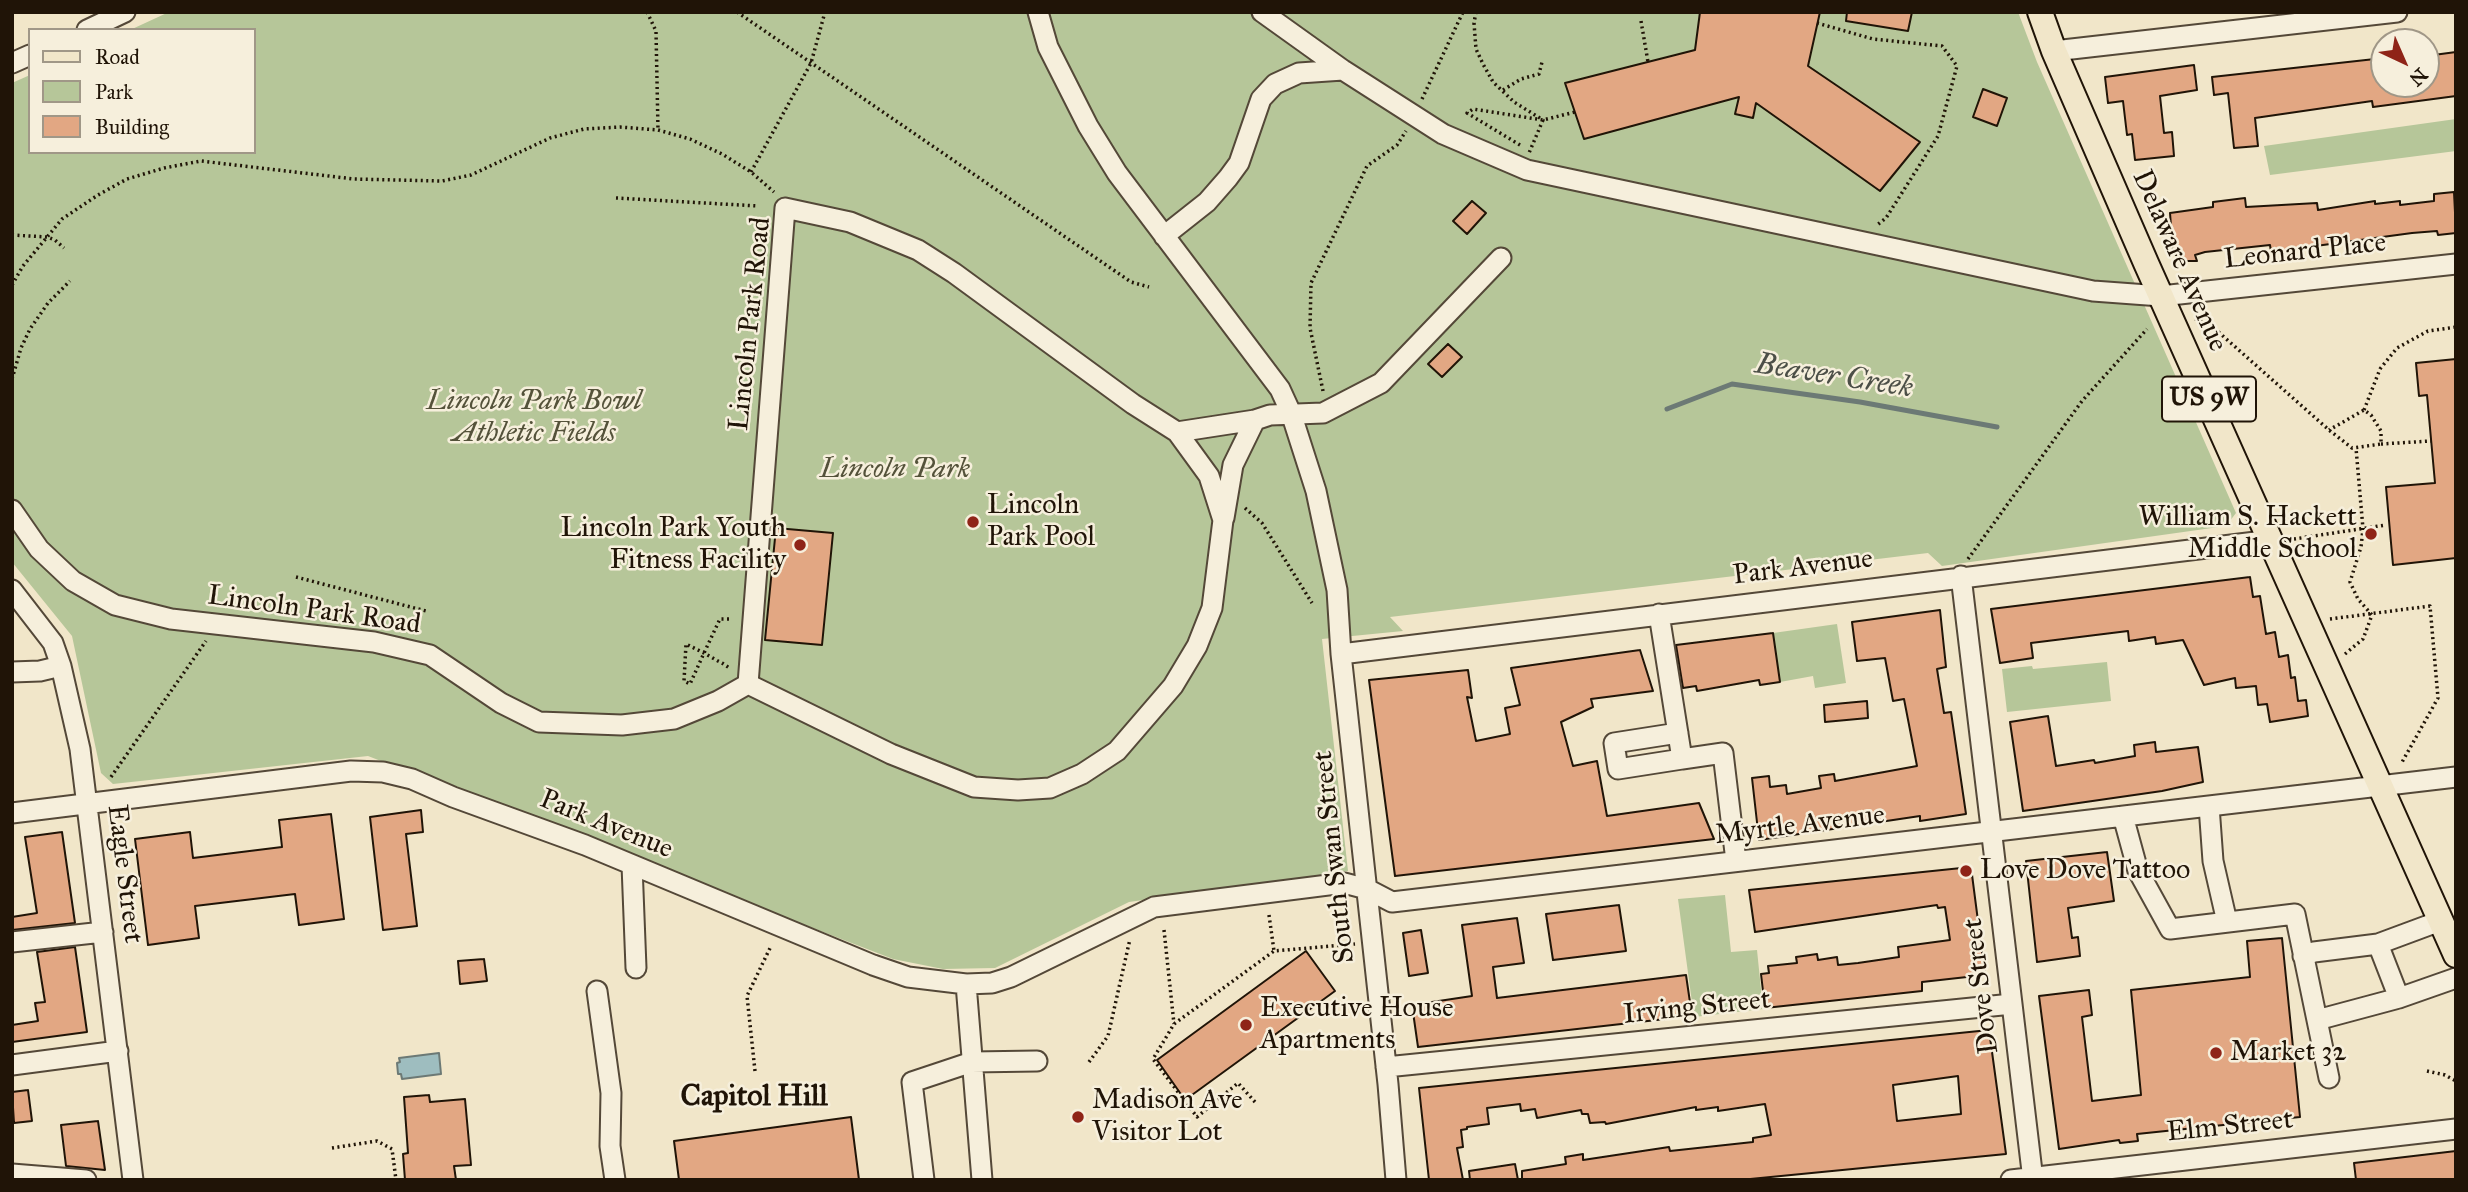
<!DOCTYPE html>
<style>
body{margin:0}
#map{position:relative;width:2468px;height:1192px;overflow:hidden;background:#f1e6c9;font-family:"IM FELL Great Primer",serif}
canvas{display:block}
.frame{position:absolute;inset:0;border:14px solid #201407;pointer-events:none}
.legend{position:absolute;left:28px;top:28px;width:228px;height:126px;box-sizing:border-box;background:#f6efdc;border:2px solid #a09787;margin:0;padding:9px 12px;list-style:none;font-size:21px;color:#201407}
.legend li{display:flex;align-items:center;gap:14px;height:35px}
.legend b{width:35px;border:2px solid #a09787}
.north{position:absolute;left:2370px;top:28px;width:70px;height:70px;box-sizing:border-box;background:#f6efdc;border:2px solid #a09787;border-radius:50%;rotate:136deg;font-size:19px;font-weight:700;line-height:28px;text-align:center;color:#201407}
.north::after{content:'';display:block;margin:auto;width:24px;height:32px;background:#8f2418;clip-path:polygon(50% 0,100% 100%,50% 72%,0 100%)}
</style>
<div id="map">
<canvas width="2468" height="1192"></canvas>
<div class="frame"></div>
<ul class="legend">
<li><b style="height:9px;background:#f1e6c9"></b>Road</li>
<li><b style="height:19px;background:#b6c699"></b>Park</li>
<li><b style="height:19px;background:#e2a783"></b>Building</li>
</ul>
<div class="north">N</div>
</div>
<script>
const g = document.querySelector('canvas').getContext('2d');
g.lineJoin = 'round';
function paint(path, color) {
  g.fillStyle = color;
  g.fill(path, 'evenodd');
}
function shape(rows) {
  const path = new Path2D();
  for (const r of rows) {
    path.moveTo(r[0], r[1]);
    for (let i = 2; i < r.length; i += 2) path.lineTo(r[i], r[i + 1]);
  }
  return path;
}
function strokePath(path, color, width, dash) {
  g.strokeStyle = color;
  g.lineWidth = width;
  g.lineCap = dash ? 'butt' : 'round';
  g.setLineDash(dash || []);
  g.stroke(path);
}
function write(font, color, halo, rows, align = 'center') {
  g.font = font + ' "IM FELL Great Primer",serif';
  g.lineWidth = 5;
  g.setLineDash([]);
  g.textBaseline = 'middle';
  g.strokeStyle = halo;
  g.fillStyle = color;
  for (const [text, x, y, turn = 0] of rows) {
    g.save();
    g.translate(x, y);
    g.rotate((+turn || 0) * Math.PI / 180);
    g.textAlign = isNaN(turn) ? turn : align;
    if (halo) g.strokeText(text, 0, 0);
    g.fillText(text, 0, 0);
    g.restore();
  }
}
paint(shape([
 [169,12,2018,12,2037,62,2236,513,2226,526,1942,566,1928,553,1390,617,1403,631,1322,639,1348,871,1129,902,995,968,943,969,893,959,368,756,113,784,101,773,72,636,12,562,12,83,30,75,30,152,254,152,254,30,130,30],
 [2456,119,2456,151,2270,175,2264,146],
 [1837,624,1846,683,1815,688,1813,676,1780,682,1773,633],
 [2107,662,2111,701,2007,712,2002,669,2032,666,2033,669],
 [1725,895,1731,952,1757,950,1763,1009,1694,1017,1678,899]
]), '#b6c699');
const water = shape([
 [439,1053,441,1074,402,1079,401,1074,398,1074,397,1063,400,1062,399,1058,439,1053]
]);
paint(water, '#9ebdbf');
strokePath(water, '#6c7975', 2);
strokePath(shape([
 [1667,409,1732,384,1860,402,1997,427]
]), '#6c7975', 5);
const building = shape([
 [1700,12,1820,12,1808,66,1920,142,1880,191,1756,103,1753,118,1735,114,1739,97,1584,139,1565,83,1695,50,1700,12],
 [1847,12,1912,12,1908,31,1846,21,1847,12],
 [2456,52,2456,96,2373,107,2372,101,2255,118,2258,146,2234,148,2228,93,2214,95,2212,77,2384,58,2384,84,2426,84,2426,56,2456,52],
 [2194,65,2197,90,2160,96,2164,133,2172,132,2174,156,2135,160,2132,134,2127,135,2123,101,2108,103,2105,77,2194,65],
 [1983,89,2007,98,1997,126,1973,117,1983,89],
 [2454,192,2456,233,2438,235,2437,231,2412,233,2271,252,2270,245,2205,252,2195,255,2197,261,2182,261,2173,252,2170,213,2213,207,2213,202,2245,198,2246,207,2317,203,2318,210,2375,201,2375,204,2400,201,2400,205,2434,201,2434,194,2454,192],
 [1472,201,1486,213,1467,234,1453,221,1472,201],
 [1448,344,1462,357,1442,377,1428,364,1448,344],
 [2456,359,2456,558,2393,565,2386,487,2435,483,2427,395,2419,396,2416,363,2456,359],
 [776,528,833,533,822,645,765,640,776,528],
 [2250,577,2253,597,2260,596,2266,634,2275,632,2279,657,2288,655,2291,678,2295,677,2298,701,2306,700,2308,716,2270,722,2267,704,2258,705,2256,686,2236,688,2235,678,2204,685,2183,640,2156,644,2155,637,2129,641,2128,631,2031,643,2033,658,2000,663,1991,609,2250,577],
 [1940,610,1946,667,1937,669,1944,713,1951,712,1966,814,1920,821,1920,816,1759,840,1752,778,1769,776,1770,787,1786,785,1787,794,1821,788,1819,776,1834,774,1835,781,1917,766,1904,699,1893,701,1885,658,1857,661,1852,622,1940,610],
 [1773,633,1780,682,1760,685,1759,680,1697,691,1696,686,1683,688,1676,645,1773,633],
 [1640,650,1653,691,1591,699,1593,707,1561,722,1573,766,1597,761,1607,816,1699,803,1714,839,1395,876,1369,680,1468,670,1472,698,1467,697,1476,741,1510,734,1505,708,1520,705,1511,668,1640,650],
 [1867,701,1868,718,1825,722,1824,705,1867,701],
 [2048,716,2056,766,2094,760,2095,763,2135,756,2134,745,2155,742,2156,752,2198,747,2203,782,2162,791,2023,811,2010,722,2048,716],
 [421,810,423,832,406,834,417,926,383,930,370,817,421,810],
 [331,814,344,919,299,925,295,894,195,906,199,938,148,945,135,839,190,832,193,858,282,847,279,820,331,814],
 [62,832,75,923,12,930,12,917,37,913,25,837,62,832],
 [2107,852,2114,901,2068,908,2072,938,2078,937,2080,956,2037,962,2026,861,2107,852],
 [1971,867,1985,975,1922,982,1922,991,1765,1008,1761,974,1769,973,1768,966,1797,963,1796,957,1817,954,1818,960,1837,957,1838,965,1858,963,1899,957,1898,947,1950,940,1945,907,1938,908,1937,905,1755,932,1749,890,1971,867],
 [1619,905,1626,951,1553,960,1546,914,1619,905],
 [1517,918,1524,963,1493,967,1497,998,1686,975,1692,1016,1418,1047,1412,1005,1472,996,1462,925,1517,918],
 [1421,930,1428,973,1409,976,1403,933,1421,930],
 [2282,938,2300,1117,2137,1134,2138,1141,2120,1143,2119,1140,2059,1149,2039,996,2089,990,2092,1015,2082,1017,2092,1101,2141,1095,2131,990,2250,977,2247,941,2282,938],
 [75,947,87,1032,12,1042,12,1025,38,1021,35,1003,45,1002,37,952,75,947],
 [1306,951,1335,991,1185,1100,1157,1060,1306,951],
 [484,959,487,981,460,984,458,961,484,959],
 [1989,1030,2006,1154,1740,1180,1522,1180,1522,1171,1566,1164,1565,1157,1583,1154,1583,1160,1669,1147,1670,1151,1753,1142,1753,1138,1771,1135,1765,1104,1718,1111,1718,1107,1696,1110,1696,1107,1606,1124,1605,1122,1590,1123,1588,1114,1582,1114,1581,1110,1537,1118,1535,1109,1521,1111,1520,1104,1487,1108,1489,1124,1467,1127,1467,1129,1461,1130,1463,1147,1457,1148,1463,1180,1429,1180,1419,1088,1989,1030],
 [1958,1076,1961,1114,1897,1121,1893,1085,1958,1076],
 [28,1090,32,1121,14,1123,12,1092,28,1090],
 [429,1095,430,1102,465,1099,471,1165,454,1166,456,1180,405,1180,403,1154,408,1153,404,1097,429,1095],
 [851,1117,859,1180,679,1180,674,1141,851,1117],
 [98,1121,105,1170,66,1166,61,1125,98,1121],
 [2456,1151,2456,1180,2356,1180,2354,1163,2456,1151],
 [1515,1164,1518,1180,1470,1180,1469,1171,1515,1164]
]);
paint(building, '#e2a783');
strokePath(building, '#201407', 2);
const minor = shape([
 [1038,12,1048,47,1088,126,1117,173,1280,389,1291,413,1316,491,1337,590,1341,654,1388,1084,1396,1180],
 [1262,12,1343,70,1443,134,1527,170,2093,291,2161,296,2456,264],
 [87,30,125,12],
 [2054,51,2397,12],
 [12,63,30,55],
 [1164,236,1207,202,1228,178,1239,163,1261,99,1275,84,1299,73,1343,70],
 [12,510,39,549,73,581,115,605,171,619,374,642,430,655,501,703,539,722,622,725,674,719,718,701,748,684,891,754,974,787,1018,790,1050,788,1082,774,1117,751,1173,686,1197,646,1212,608,1223,520,1209,476,1177,432],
 [1224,518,1233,465,1255,420],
 [1961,576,2033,1180],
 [12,590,53,643,61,666,80,749,133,1180],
 [1659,614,1682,759,1723,753,1736,861],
 [1341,654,2272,540],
 [12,672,40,671,61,666],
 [748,684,785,208,850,222,918,250,954,273,1133,404,1177,432,1255,420,1270,415,1323,413,1381,383,1501,258],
 [1678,733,1614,743,1618,769,1682,759],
 [2209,806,2213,861,2227,922],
 [12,813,351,771,383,772,412,779,453,797,585,845,873,965,908,977,966,984,992,983,1011,977,1154,907,1344,883,1367,889,1392,902,2456,777],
 [2123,816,2138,871,2170,929,2295,914,2329,1078],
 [632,865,636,968],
 [12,942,103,932],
 [2378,944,2399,998],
 [2303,956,2314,952,2378,944,2440,921],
 [966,984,982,1180],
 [597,991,611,1093,610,1146,615,1180],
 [2317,1020,2399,998,2456,978],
 [12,1065,118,1051],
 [1386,1067,2012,1004],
 [12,1174,86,1180],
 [924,1180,912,1082,972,1062,1037,1061],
 [2011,1180,2456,1129]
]);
const major = shape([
 [2040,12,2054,51,2146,263,2456,955]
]);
strokePath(minor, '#544838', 23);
strokePath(major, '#201407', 28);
strokePath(shape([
 [647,12,656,31,658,130],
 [737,12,1131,282,1149,287],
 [1476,12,1474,23,1476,49,1483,64,1493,82,1514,102,1543,120,1529,153],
 [1641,21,1648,62],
 [1817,23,1873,39,1942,46,1957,66,1938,136,1886,218,1877,225],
 [1503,90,1521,79,1539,74,1542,62],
 [1422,99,1463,12],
 [1520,145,1467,113,1473,109,1543,120,1575,112],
 [751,172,811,63,825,12],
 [616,198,758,206],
 [12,235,47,237,55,240,64,248],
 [12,285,23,266,62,219,98,195,127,179,164,168,201,161,354,179,442,181,471,175,550,138,584,129,620,127,658,130,690,139,722,154,751,172,774,192],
 [2195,319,2206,321,2329,430,2352,448,2381,444,2381,431,2371,415,2364,410,2329,430],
 [12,379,21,348,30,329,48,303,70,281],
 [1323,391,1310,328,1311,283,1367,166,1397,145,1406,131],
 [2364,410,2380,369,2397,348,2428,331,2456,327],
 [2381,444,2431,441],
 [1245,508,1262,523,1312,603],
 [2294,539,2386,525],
 [1968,559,2082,401,2147,329],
 [296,577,426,611],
 [729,619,720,619,704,653,690,684,684,681,686,644,704,653,718,661,722,663,731,669],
 [2330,619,2430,606,2438,698,2401,764],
 [2345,654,2363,639,2372,615,2358,599,2350,582,2361,547,2363,529,2356,448],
 [111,777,206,641],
 [1269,915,1274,951],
 [1164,930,1174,1024],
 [1089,1062,1108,1036,1130,939],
 [755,1071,747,996,771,946],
 [2427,1071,2445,1075,2456,1081],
 [1255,1102,1238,1083,1197,1117,1153,1059,1174,1024,1274,951,1355,944],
 [332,1148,377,1141,392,1149,396,1180]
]), '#201407', 3.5, [2, 3.5]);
strokePath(minor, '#f6efdc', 19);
strokePath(major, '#f1e6c9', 24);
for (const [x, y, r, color] of [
 [973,522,7,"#8f2418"],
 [2371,534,7,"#8f2418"],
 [800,545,7,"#8f2418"],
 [1966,871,7,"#8f2418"],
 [1246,1025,7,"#8f2418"],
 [2216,1053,7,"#8f2418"],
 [1078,1117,7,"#8f2418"]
]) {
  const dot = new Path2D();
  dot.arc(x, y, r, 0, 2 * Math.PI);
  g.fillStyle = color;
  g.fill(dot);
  strokePath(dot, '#f6efdc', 2.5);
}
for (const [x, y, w] of [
 [2209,399,94]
]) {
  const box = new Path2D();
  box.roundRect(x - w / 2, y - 22.5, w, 45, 5);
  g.fillStyle = '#f6efdc';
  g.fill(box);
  strokePath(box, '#201407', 2);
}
write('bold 26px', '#201407', null, [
 ["US 9W",2209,399]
]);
write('28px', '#201407', '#f6efdc', [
 ["Leonard Place",2305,252,-6],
 ["Delaware Avenue",2179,261,66],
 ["Lincoln Park Road",751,324,-84],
 ["Park Avenue",1803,568,-7],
 ["Lincoln Park Road",314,611,8],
 ["Park Avenue",606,825,22],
 ["Myrtle Avenue",1800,826,-7],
 ["South Swan Street",1335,857,-96],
 ["Eagle Street",124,874,83],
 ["Dove Street",1982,986,-97],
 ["Irving Street",1697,1008,-6],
 ["Elm Street",2230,1127,-6]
]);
write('italic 28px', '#54523a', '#f6efdc', [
 ["Lincoln Park Bowl",534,402],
 ["Athletic Fields",534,434],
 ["Lincoln Park",895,470]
]);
write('28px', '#201407', '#f6efdc', [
 ["Lincoln",987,506],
 ["Park Pool",987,538],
 ["William S. Hackett",2357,518,"right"],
 ["Middle School",2357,550,"right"],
 ["Lincoln Park Youth",786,529,"right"],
 ["Fitness Facility",786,561,"right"],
 ["Love Dove Tattoo",1980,871],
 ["Executive House",1260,1009],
 ["Apartments",1260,1041],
 ["Market 32",2230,1053],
 ["Madison Ave",1092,1101],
 ["Visitor Lot",1092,1133]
], 'left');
write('italic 30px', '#4c4f47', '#f6efdc', [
 ["Beaver Creek",1834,377,9]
]);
write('bold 30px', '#201407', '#f6efdc', [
 ["Capitol Hill",754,1098]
]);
</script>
